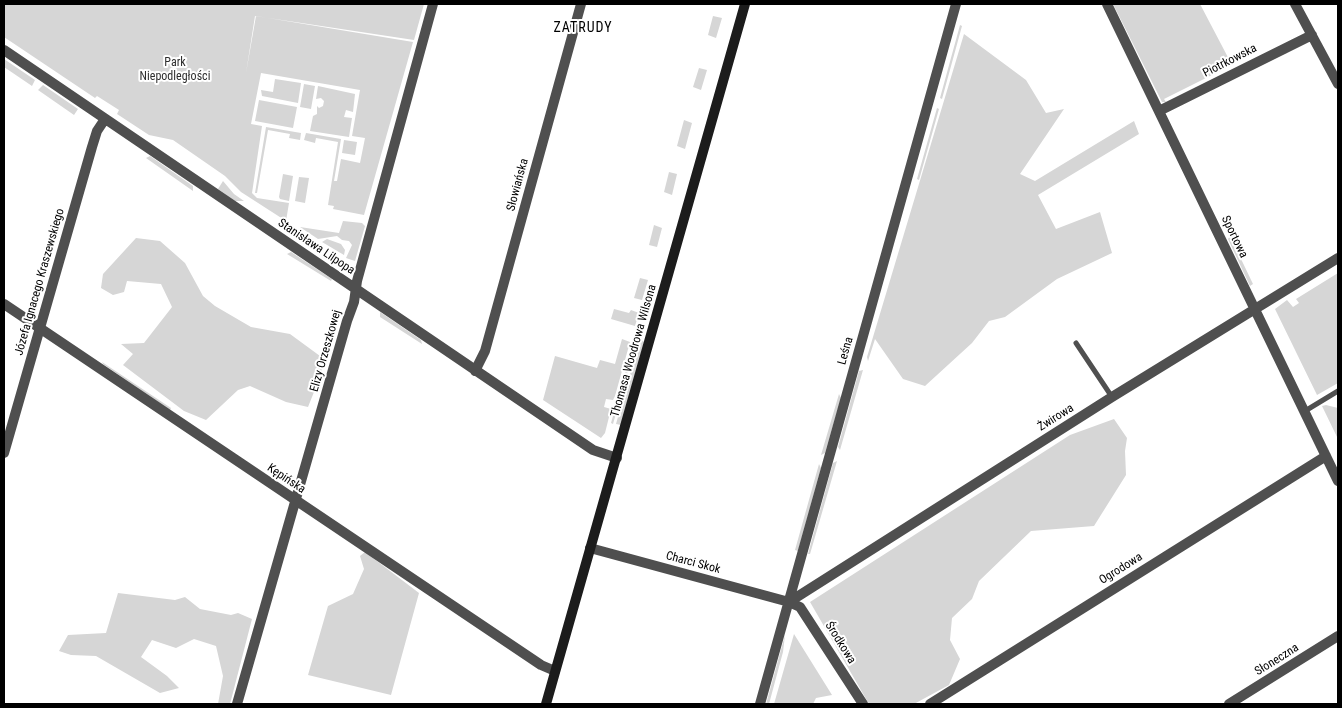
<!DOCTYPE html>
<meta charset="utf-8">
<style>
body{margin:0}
#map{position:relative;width:1342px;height:708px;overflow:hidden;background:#fff;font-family:"Roboto Condensed",sans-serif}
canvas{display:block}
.frame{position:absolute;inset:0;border:5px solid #000;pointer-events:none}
</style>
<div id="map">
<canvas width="1342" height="708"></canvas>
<div class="frame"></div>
</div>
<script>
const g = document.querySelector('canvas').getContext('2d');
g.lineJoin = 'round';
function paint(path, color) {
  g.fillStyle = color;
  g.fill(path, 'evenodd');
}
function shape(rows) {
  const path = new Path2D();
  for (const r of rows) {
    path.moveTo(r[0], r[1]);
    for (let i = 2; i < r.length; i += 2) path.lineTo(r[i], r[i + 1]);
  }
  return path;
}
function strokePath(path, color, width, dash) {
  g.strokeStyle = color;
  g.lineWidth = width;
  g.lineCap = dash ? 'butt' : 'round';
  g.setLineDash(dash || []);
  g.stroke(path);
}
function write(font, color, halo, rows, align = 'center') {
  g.font = font + ' "Roboto Condensed",sans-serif';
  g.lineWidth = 4;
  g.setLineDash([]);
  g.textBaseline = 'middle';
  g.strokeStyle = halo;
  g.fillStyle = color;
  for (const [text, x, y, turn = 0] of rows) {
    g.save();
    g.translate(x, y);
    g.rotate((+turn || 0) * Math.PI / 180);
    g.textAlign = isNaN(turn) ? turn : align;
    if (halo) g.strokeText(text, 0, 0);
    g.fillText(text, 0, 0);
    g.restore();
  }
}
paint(shape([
 [4,4,424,4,414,40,255,16,246,73,256,16,413,42,364,215,333,209,334,206,328,205,338,142,316,138,315,143,304,140,306,133,341,139,334,181,337,181,341,159,360,163,365,138,352,136,360,90,261,73,251,124,262,126,252,193,257,198,289,203,286,221,241,192,225,176,173,140,149,135,117,114,119,110,97,96,95,98,4,37],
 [1113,4,1200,4,1232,65,1164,99,1166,102,1162,102],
 [713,16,722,18,716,38,708,35],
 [960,25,962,26,942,99,940,98],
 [964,34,1026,80,1046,113,1064,109,1020,174,1035,181,1134,121,1139,134,1038,195,1056,229,1100,212,1112,253,1057,279,1005,317,989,321,972,343,925,386,903,379,875,339,868,361,867,357],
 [4,59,35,80,32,86,4,67],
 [699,68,707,70,701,90,693,87],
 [275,79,301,83,298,103,262,96,261,90,273,92],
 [304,84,315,86,311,109,300,107],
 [43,85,78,109,74,115,38,90],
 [318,86,355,94,353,112,346,110,344,117,352,118,349,137,310,131,313,116,317,114,317,106,319,108,323,106,324,101,321,98,316,99],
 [259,100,297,107,293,128,255,121],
 [937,108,939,109,919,180,917,179],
 [684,120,692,123,685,149,677,146],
 [266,127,301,133,300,140,289,138,290,134,268,130,257,193,255,193],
 [344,140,357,142,355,155,342,153],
 [150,156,193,186,193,191,146,158],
 [669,172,677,174,672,195,664,192],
 [283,174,293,176,289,201,280,199,279,197],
 [299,177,309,178,305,203,295,201],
 [223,181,234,194,244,201,235,201,218,189],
 [343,221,362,223,365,226,355,261,346,258,352,245,349,241,342,240,337,236,318,239,300,227,339,233],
 [654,225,662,228,657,247,649,245],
 [1230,236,1253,284,1250,286,1228,239],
 [136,238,160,241,185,263,203,296,215,306,251,327,290,334,320,356,322,372,308,407,286,402,250,386,238,390,206,420,184,411,123,365,133,354,121,344,144,343,172,307,161,284,127,281,124,292,113,295,101,288,103,274],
 [327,239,341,244,345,250,344,255,322,242],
 [291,252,332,279,331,281,287,254],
 [1338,273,1338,383,1317,395,1275,309,1287,300,1293,307,1299,303,1296,299],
 [640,278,648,280,642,300,634,298],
 [614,309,629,313,631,310,639,313,635,326,611,319],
 [380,312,421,340,422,344,380,317],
 [635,338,637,339,613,424,611,423],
 [622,339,630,342,615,396,613,400,606,399,604,407,611,409,605,433,601,438,543,400,555,356,597,368,600,360,615,364],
 [640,339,644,342,621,425,616,424],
 [102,362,171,408,170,410,103,364],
 [863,370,840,450,838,447,859,371],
 [839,394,841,398,825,453,821,455],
 [1326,405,1338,408,1338,439,1322,406],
 [1114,419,1127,438,1125,451,1126,475,1094,526,1031,531,979,581,972,599,952,618,950,640,960,659,949,685,914,704,869,704,810,602,1070,435],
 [837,461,810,554,808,554,833,463],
 [819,464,821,468,798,551,795,550],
 [365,552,419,593,391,695,308,675,328,606,353,594,364,569,360,556],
 [118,593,175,600,185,597,200,609,231,615,238,613,252,619,230,704,218,704,223,676,216,646,194,639,176,648,152,640,141,657,167,676,179,688,160,693,96,656,71,655,59,651,68,635,106,633],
 [794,634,832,695,816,698,813,704,774,704],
 [785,635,783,652,769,704,766,704]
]), '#d6d6d6');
strokePath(shape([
 [1076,343,1112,397],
 [1305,411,1338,391]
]), '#4f4f4f', 5);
strokePath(shape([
 [1107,4,1338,481],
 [1295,4,1338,84],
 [4,50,593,450,617,458],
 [1159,111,1312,35],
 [4,304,541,665,555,671],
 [475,371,485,351,581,4],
 [4,453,92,147,97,131,105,119],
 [590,548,789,602,800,607,863,704],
 [789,602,1112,397,1338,258],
 [237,704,347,321,354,302,357,281,433,4],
 [760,704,956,4],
 [930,704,1326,456],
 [1229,704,1338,636]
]), '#4f4f4f', 10);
strokePath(shape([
 [546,704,745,4]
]), '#1c1c1c', 10);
write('12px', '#000', '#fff', [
 ["Piotrkowska",1230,61,-27],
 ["Słowiańska",518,185,-75],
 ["Sportowa",1234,237,64],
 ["Stanisława Lilpopa",316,247,34],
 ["Józefa Ignacego Kraszewskiego",40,282,-74],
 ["Elizy Orzeszkowej",326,351,-74],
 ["Thomasa Woodrowa Wilsona",634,351,-74],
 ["Leśna",846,351,-74],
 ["Żwirowa",1056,418,-32],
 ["Kępińska",286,479,34],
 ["Charci Skok",693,563,15],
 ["Ogrodowa",1121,569,-32],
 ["Środkowa",840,643,58],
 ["Słoneczna",1277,660,-32]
]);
write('12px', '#2d2d2d', '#fff', [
 ["Park",175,63],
 ["Niepodległości",175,77]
]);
g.letterSpacing = '1px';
write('14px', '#000', '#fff', [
 ["ZATRUDY",583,28]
]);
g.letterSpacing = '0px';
</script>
